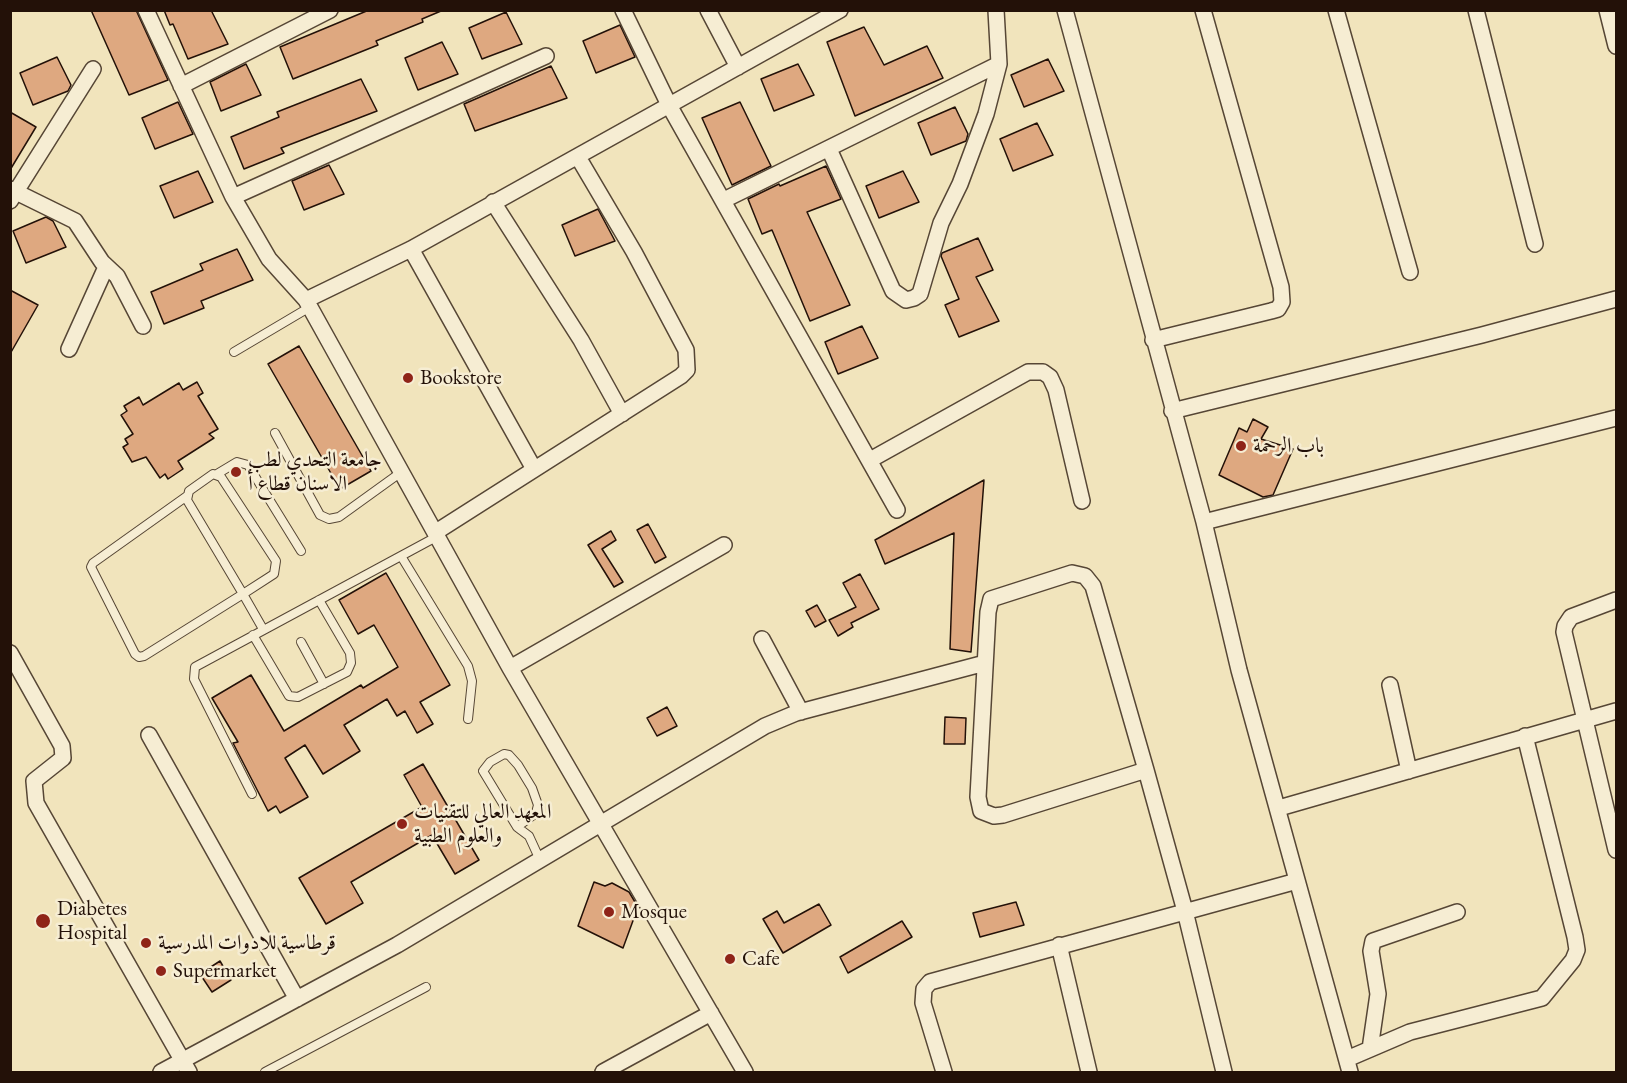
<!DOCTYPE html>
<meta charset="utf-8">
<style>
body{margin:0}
#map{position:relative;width:1627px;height:1083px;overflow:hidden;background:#f1e4bc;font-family:"EB Garamond",serif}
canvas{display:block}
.frame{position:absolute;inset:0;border:12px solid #231108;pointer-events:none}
</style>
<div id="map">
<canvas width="1627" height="1083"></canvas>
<div class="frame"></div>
</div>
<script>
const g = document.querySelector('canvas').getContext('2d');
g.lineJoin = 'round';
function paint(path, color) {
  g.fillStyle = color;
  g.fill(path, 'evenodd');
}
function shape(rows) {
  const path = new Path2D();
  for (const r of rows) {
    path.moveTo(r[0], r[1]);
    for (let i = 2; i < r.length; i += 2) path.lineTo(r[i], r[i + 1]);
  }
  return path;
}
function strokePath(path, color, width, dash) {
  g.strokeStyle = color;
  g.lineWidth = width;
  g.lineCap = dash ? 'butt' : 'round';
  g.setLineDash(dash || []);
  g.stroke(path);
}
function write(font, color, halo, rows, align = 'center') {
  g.font = font + ' "EB Garamond",Amiri,serif';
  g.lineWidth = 5;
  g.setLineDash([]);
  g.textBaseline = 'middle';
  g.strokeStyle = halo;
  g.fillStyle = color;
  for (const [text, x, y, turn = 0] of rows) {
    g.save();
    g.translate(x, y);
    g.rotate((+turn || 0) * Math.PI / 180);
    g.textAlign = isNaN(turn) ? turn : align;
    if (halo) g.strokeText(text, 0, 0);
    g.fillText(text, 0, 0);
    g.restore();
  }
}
const building = shape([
 [91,10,136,10,168,80,129,95,91,10],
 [164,10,211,10,228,44,188,59,173,24,170,25,164,10],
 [369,10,441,11,422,19,423,22,376,41,378,45,293,79,280,47,369,10],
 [506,12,522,44,482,59,469,28,506,12],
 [620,25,635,57,596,73,583,41,620,25],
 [864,27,884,65,927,46,943,78,855,116,827,42,864,27],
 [442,42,458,74,418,90,405,58,442,42],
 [57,57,71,85,68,91,33,105,20,73,57,57],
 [1048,59,1064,91,1024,107,1011,75,1048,59],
 [246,64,261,95,221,111,210,82,246,64],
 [798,64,814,95,774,111,761,79,798,64],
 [551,66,567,98,475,131,464,104,551,66],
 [361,79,377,111,281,148,284,153,244,169,231,137,279,117,277,112,361,79],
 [178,102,193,134,155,149,142,118,178,102],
 [740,102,771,166,732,185,702,118,740,102],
 [955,107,968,134,966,141,931,155,918,123,955,107],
 [10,112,36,127,10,170,10,112],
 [1037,123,1053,155,1013,171,1000,139,1037,123],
 [329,165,344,194,304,210,292,181,329,165],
 [826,166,841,199,807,212,850,305,810,321,772,230,762,234,748,199,779,184,780,186,826,166],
 [198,171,213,202,174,218,160,186,198,171],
 [903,171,919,202,879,218,866,186,903,171],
 [598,209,615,241,575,256,562,225,598,209],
 [46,217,53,221,66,247,26,263,13,231,46,217],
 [978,238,993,270,976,277,999,321,959,337,945,305,959,299,941,256,942,253,978,238],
 [237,249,253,280,201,301,204,308,164,324,151,292,203,270,200,264,237,249],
 [10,290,38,305,10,354,10,290],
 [862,326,878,358,838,374,825,342,862,326],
 [299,346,371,471,340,489,268,364,299,346],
 [197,382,203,393,198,396,218,429,209,434,214,438,178,461,183,469,168,479,165,474,160,478,146,457,132,462,123,447,128,444,125,439,133,434,121,415,127,411,124,406,139,397,143,405,179,383,183,390,197,382],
 [1253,419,1268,427,1261,439,1293,449,1273,495,1263,497,1219,475,1239,428,1247,432,1253,419],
 [984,480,971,652,950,649,954,533,885,564,875,540,984,480],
 [648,524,666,557,655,563,637,530,648,524],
 [611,531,616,540,602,549,623,582,614,587,588,545,611,531],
 [386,573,450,685,420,702,433,724,417,733,405,711,397,716,387,699,344,725,360,751,323,774,305,745,285,758,308,797,280,813,276,806,268,811,233,743,238,742,212,698,251,675,284,731,361,685,363,688,398,667,374,625,358,634,339,600,386,573],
 [860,574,879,609,851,623,853,627,838,636,829,620,856,607,843,583,860,574],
 [817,605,826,621,815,627,806,611,817,605],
 [667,707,677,726,657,736,647,718,667,707],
 [945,717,966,718,965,744,944,744,945,717],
 [423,764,479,860,455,874,432,835,351,882,363,903,326,924,299,878,422,807,404,775,423,764],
 [594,882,605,886,612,883,629,892,638,907,623,948,578,926,594,882],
 [1016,902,1024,925,980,937,973,913,1016,902],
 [819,904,831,925,783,953,763,919,777,911,784,923,819,904],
 [902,921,912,937,848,973,840,957,902,921],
 [220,961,231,980,212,992,200,974,220,961]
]);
paint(building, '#dea880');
strokePath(building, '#231108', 1.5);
const lane = shape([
 [234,352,310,307],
 [275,433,320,515,329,519,339,517,400,473],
 [217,474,237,462,248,465,301,551],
 [187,496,93,563,91,567,135,654,139,657,144,656,243,594,274,574,276,561,221,477,213,474,189,491,187,500,243,594,263,629],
 [401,556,468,666,472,681,468,719],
 [253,635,289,696,298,697,347,672,351,663,350,653,319,600],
 [301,642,324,684],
 [252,794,194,679,195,667,438,536],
 [517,827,536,813,538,805,532,788,518,765,509,755,504,754,490,762,483,771,517,827,529,836,540,860],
 [265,1072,426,987]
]);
const street = shape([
 [146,10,233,197,269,259,306,300,510,668,745,1072],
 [623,10,670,107,897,510],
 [708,10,738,67],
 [1065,10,1204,522,1239,670,1350,1072],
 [1336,10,1410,272],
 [1476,10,1535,244],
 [1607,10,1616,46],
 [181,86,330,10],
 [829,149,893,291,906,300,914,298,920,294,941,223,960,184,986,114,999,64,996,10],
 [10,189,75,221,102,262,117,276,143,326],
 [233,197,546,56],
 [724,200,999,64],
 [10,201,93,69],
 [493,202,581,340,622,414],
 [411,249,534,469],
 [306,300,411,249,840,10],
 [1153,340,1271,311,1278,309,1282,302,1281,287,1203,10],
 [69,349,106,267],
 [1172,411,1482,335,1616,299],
 [870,460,1028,372,1043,372,1050,377,1056,390,1082,501],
 [1204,522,1616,418],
 [436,532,681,376,687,370,686,350,634,252,578,157],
 [1616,600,1571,617,1565,626,1564,632,1616,850],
 [762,639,801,712],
 [10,653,62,746,63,758,34,781,36,803,189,1072],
 [510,668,724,545],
 [1390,685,1409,771],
 [149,735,297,999],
 [1146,770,1003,815,994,816,981,811,978,797,988,612,991,599,1072,573,1085,576,1093,586,1146,770,1185,911,1224,1072],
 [1279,808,1616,711],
 [1059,945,1089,1072],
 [1370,1049,1378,994,1371,951,1373,941,1457,912],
 [1347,1059,1410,1032,1542,998,1573,960,1577,950,1575,937,1525,736],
 [161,1072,397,945,765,726,796,713,985,663],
 [603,1072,711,1013],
 [944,1072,923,1003,924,989,930,982,1297,881]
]);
strokePath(lane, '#564635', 10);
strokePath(street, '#564635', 18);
strokePath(lane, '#f6edd3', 8);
strokePath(street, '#f6edd3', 15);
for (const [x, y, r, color] of [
 [408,378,6,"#8f2418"],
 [1241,446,6,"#8f2418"],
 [236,472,6,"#8f2418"],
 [402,824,6,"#8f2418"],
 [609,912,6,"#8f2418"],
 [43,921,8,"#8f2418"],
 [146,943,6,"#8f2418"],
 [730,959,6,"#8f2418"],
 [161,971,6,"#8f2418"]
]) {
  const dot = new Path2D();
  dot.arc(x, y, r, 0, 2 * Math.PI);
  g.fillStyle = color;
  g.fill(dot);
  strokePath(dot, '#f6edd3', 2);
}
write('21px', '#231108', '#f6edd3', [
 ["Bookstore",420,378],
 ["باب الرحمة",1253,446],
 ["جامعة التحدي لطب",248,460],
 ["الاسنان قطاع أ",248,484],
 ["المعهد العالي للتقنيات",414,812],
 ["والعلوم الطبية",414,836],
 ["Diabetes",57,909],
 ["Hospital",57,933],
 ["Mosque",621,912],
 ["قرطاسية للادوات المدرسية",158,943],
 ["Cafe",742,959],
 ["Supermarket",173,971]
], 'left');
</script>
